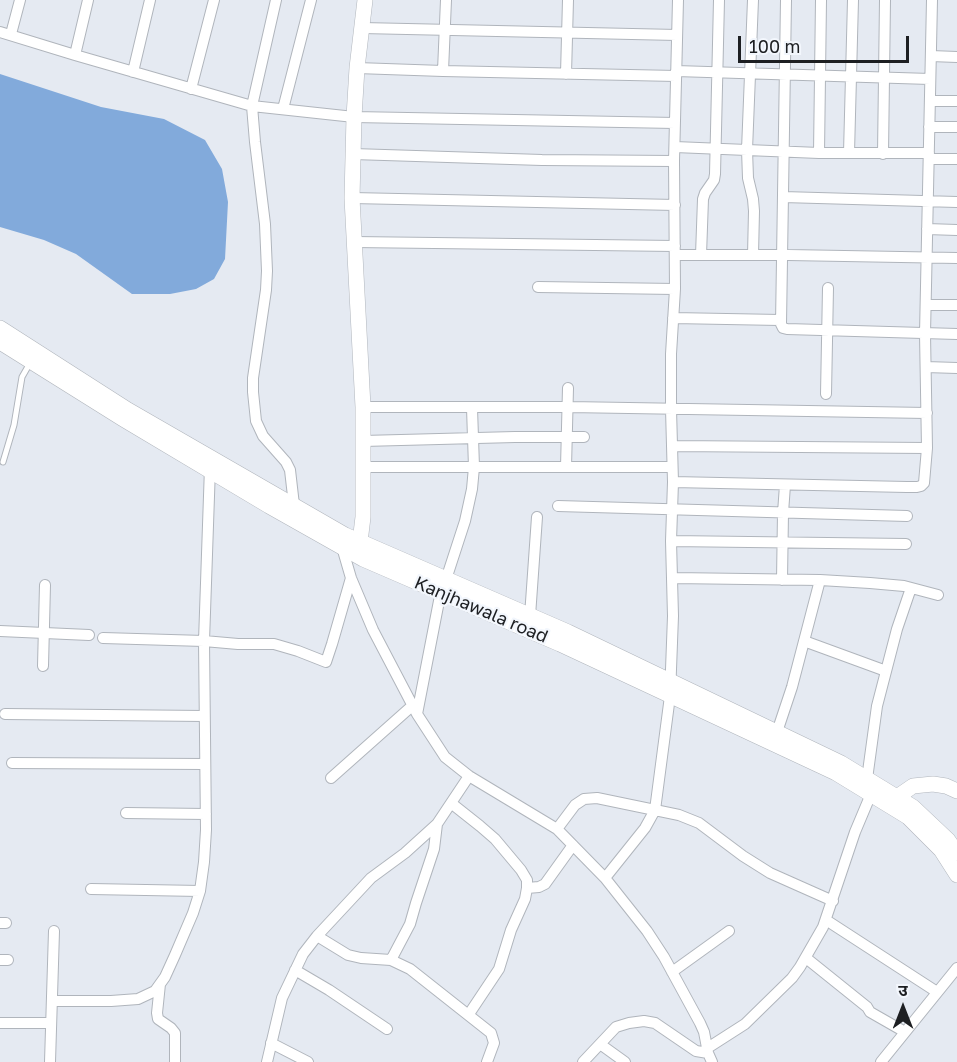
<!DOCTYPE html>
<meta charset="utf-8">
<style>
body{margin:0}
#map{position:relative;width:957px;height:1062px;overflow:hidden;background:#e5eaf2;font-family:"Golos Text","Noto Sans Devanagari",sans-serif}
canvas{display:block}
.north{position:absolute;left:873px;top:978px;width:60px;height:60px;-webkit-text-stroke:4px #f3f7fd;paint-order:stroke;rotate:0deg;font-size:16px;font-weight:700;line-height:24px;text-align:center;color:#1d1f22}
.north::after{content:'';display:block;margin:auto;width:21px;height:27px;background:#1d1f22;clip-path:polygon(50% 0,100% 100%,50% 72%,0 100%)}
.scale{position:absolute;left:738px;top:36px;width:171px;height:27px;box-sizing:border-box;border:3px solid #1d1f22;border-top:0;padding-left:8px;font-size:18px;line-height:21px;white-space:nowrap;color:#1d1f22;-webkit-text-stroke:4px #f3f7fd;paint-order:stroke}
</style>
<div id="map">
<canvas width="957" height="1062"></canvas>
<div class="north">उ</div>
<div class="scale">100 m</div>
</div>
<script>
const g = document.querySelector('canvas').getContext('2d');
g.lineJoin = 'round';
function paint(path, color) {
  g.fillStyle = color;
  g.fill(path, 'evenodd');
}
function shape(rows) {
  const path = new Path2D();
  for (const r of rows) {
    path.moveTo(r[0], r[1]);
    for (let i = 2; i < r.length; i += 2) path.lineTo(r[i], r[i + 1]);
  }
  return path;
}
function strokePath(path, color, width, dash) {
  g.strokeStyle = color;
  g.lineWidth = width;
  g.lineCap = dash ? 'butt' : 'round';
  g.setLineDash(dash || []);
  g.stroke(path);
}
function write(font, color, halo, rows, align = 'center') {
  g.font = font + ' "Golos Text",sans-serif';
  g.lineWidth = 4.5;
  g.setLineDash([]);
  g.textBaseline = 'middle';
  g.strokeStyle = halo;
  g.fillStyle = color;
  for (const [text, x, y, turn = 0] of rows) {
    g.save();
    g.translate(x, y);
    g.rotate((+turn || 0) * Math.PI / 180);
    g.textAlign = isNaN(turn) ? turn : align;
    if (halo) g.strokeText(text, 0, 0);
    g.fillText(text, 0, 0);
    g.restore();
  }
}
paint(shape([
 [0,74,101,107,164,119,205,140,222,169,228,202,225,259,214,279,196,289,170,294,132,294,76,254,44,240,0,227]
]), '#82aadb');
const lane = shape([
 [3,462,14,425,22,377,30,363]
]);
const street = shape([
 [276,0,252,106,255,142,265,224,267,271,266,290,253,378,253,392,256,421,263,436,286,462,290,470,294,505],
 [753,0,747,150,748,178,753,199,754,211,753,255],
 [786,0,781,324,783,328,787,329,957,334],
 [362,28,677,35],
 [0,32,75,55,252,106,354,117,675,123],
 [11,34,20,0],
 [75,55,88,0],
 [931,56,957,57],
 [357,68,443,71,676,76],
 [443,71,446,0],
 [676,71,930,79],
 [133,72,150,0],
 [566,74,568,0],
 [191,89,214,0],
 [930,101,957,101],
 [283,109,311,0],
 [929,127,957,127],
 [675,147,819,153,929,153],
 [819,153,821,0],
 [849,153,853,0],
 [353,154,542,160,674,161],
 [883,154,885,0],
 [929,159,957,159],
 [783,197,957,202],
 [352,198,675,205],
 [927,229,957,230],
 [354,242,675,246],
 [675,255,788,255,957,258],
 [701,255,703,199,705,193,714,180,715,174,719,0],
 [538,287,675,289],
 [926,305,957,305],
 [673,318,780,320],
 [926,367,957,368],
 [826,394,828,288],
 [363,407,569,407,927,413],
 [363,441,515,437,584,437],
 [672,446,927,448],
 [363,467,672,467],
 [566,467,568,388],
 [673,482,907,487,917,487,921,486,924,483,927,448,925,334,932,0],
 [558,506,907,516],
 [671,541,906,544],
 [342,547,351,578,373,630,417,714,445,757,469,776,557,829,605,878,647,931,664,957,700,1023,704,1032,708,1053,712,1062],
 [673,578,820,580,870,583,904,586,938,595],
 [782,580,783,513,785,485],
 [530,616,537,517],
 [0,631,89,635],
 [103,638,204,641,238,644,274,644,298,651,326,662,332,644,351,578],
 [804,641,886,671],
 [43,666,45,585],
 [5,714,204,716],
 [417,714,439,601,465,521,472,489,474,467,472,408],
 [777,732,792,687,820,580],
 [12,763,205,764],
 [331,778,412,706],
 [867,779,877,706,897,629,911,588],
 [451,803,480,826,495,839,521,870,527,880,527,888,525,899,511,930,499,969,469,1014],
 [126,813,206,814],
 [557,829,575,805,584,799,597,798,679,815,699,823,743,856,770,873,833,901],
 [605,878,645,828,655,810,670,696,673,616,671,541,673,482,671,409,671,354,675,289,674,161,678,0],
 [527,888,539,887,545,884,573,845],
 [91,889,200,891],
 [826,920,937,992],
 [0,923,6,923],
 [317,936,348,955,361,958,391,960,410,969,491,1033,494,1043,487,1062],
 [806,958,867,1007,870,1012,905,1032],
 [0,960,8,960],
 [391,960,410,924,416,903,434,849,437,824],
 [295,970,329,990,387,1029],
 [672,972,729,931],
 [160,984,157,1013,158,1019,171,1028,175,1033,175,1062],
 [52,1001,111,1001,138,999,155,991,165,977,175,955,193,913,200,891,204,862,206,830,204,641,210,467],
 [0,1023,51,1023],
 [271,1043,308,1062],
 [600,1044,625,1062],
 [706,1049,745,1024,792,978,800,967,823,927,855,832,871,794],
 [50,1062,54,931],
 [267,1062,282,998,303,954,317,936,371,878,405,853,437,824,469,776],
 [583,1062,616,1027,629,1023,644,1021,655,1023,696,1051,708,1053],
 [881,1062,957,968]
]);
const secondary = shape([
 [0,328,128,410,345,535,568,632,841,763,913,807,948,840,957,853],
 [0,342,123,419,269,506,363,559,560,644,836,773,908,817,941,850,957,875],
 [360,542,363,517,363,407,352,198,354,117,357,68,365,0],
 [892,804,897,797,913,786,933,784,946,786,957,791]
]);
strokePath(lane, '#b0b5bc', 7);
strokePath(street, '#b0b5bc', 12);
strokePath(secondary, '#b0b5bc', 16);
strokePath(lane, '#fff', 5);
strokePath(street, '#fff', 10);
strokePath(secondary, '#fff', 15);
write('18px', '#1d1f22', '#f3f7fd', [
 ["Kanjhawala road",481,610,23]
]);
</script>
